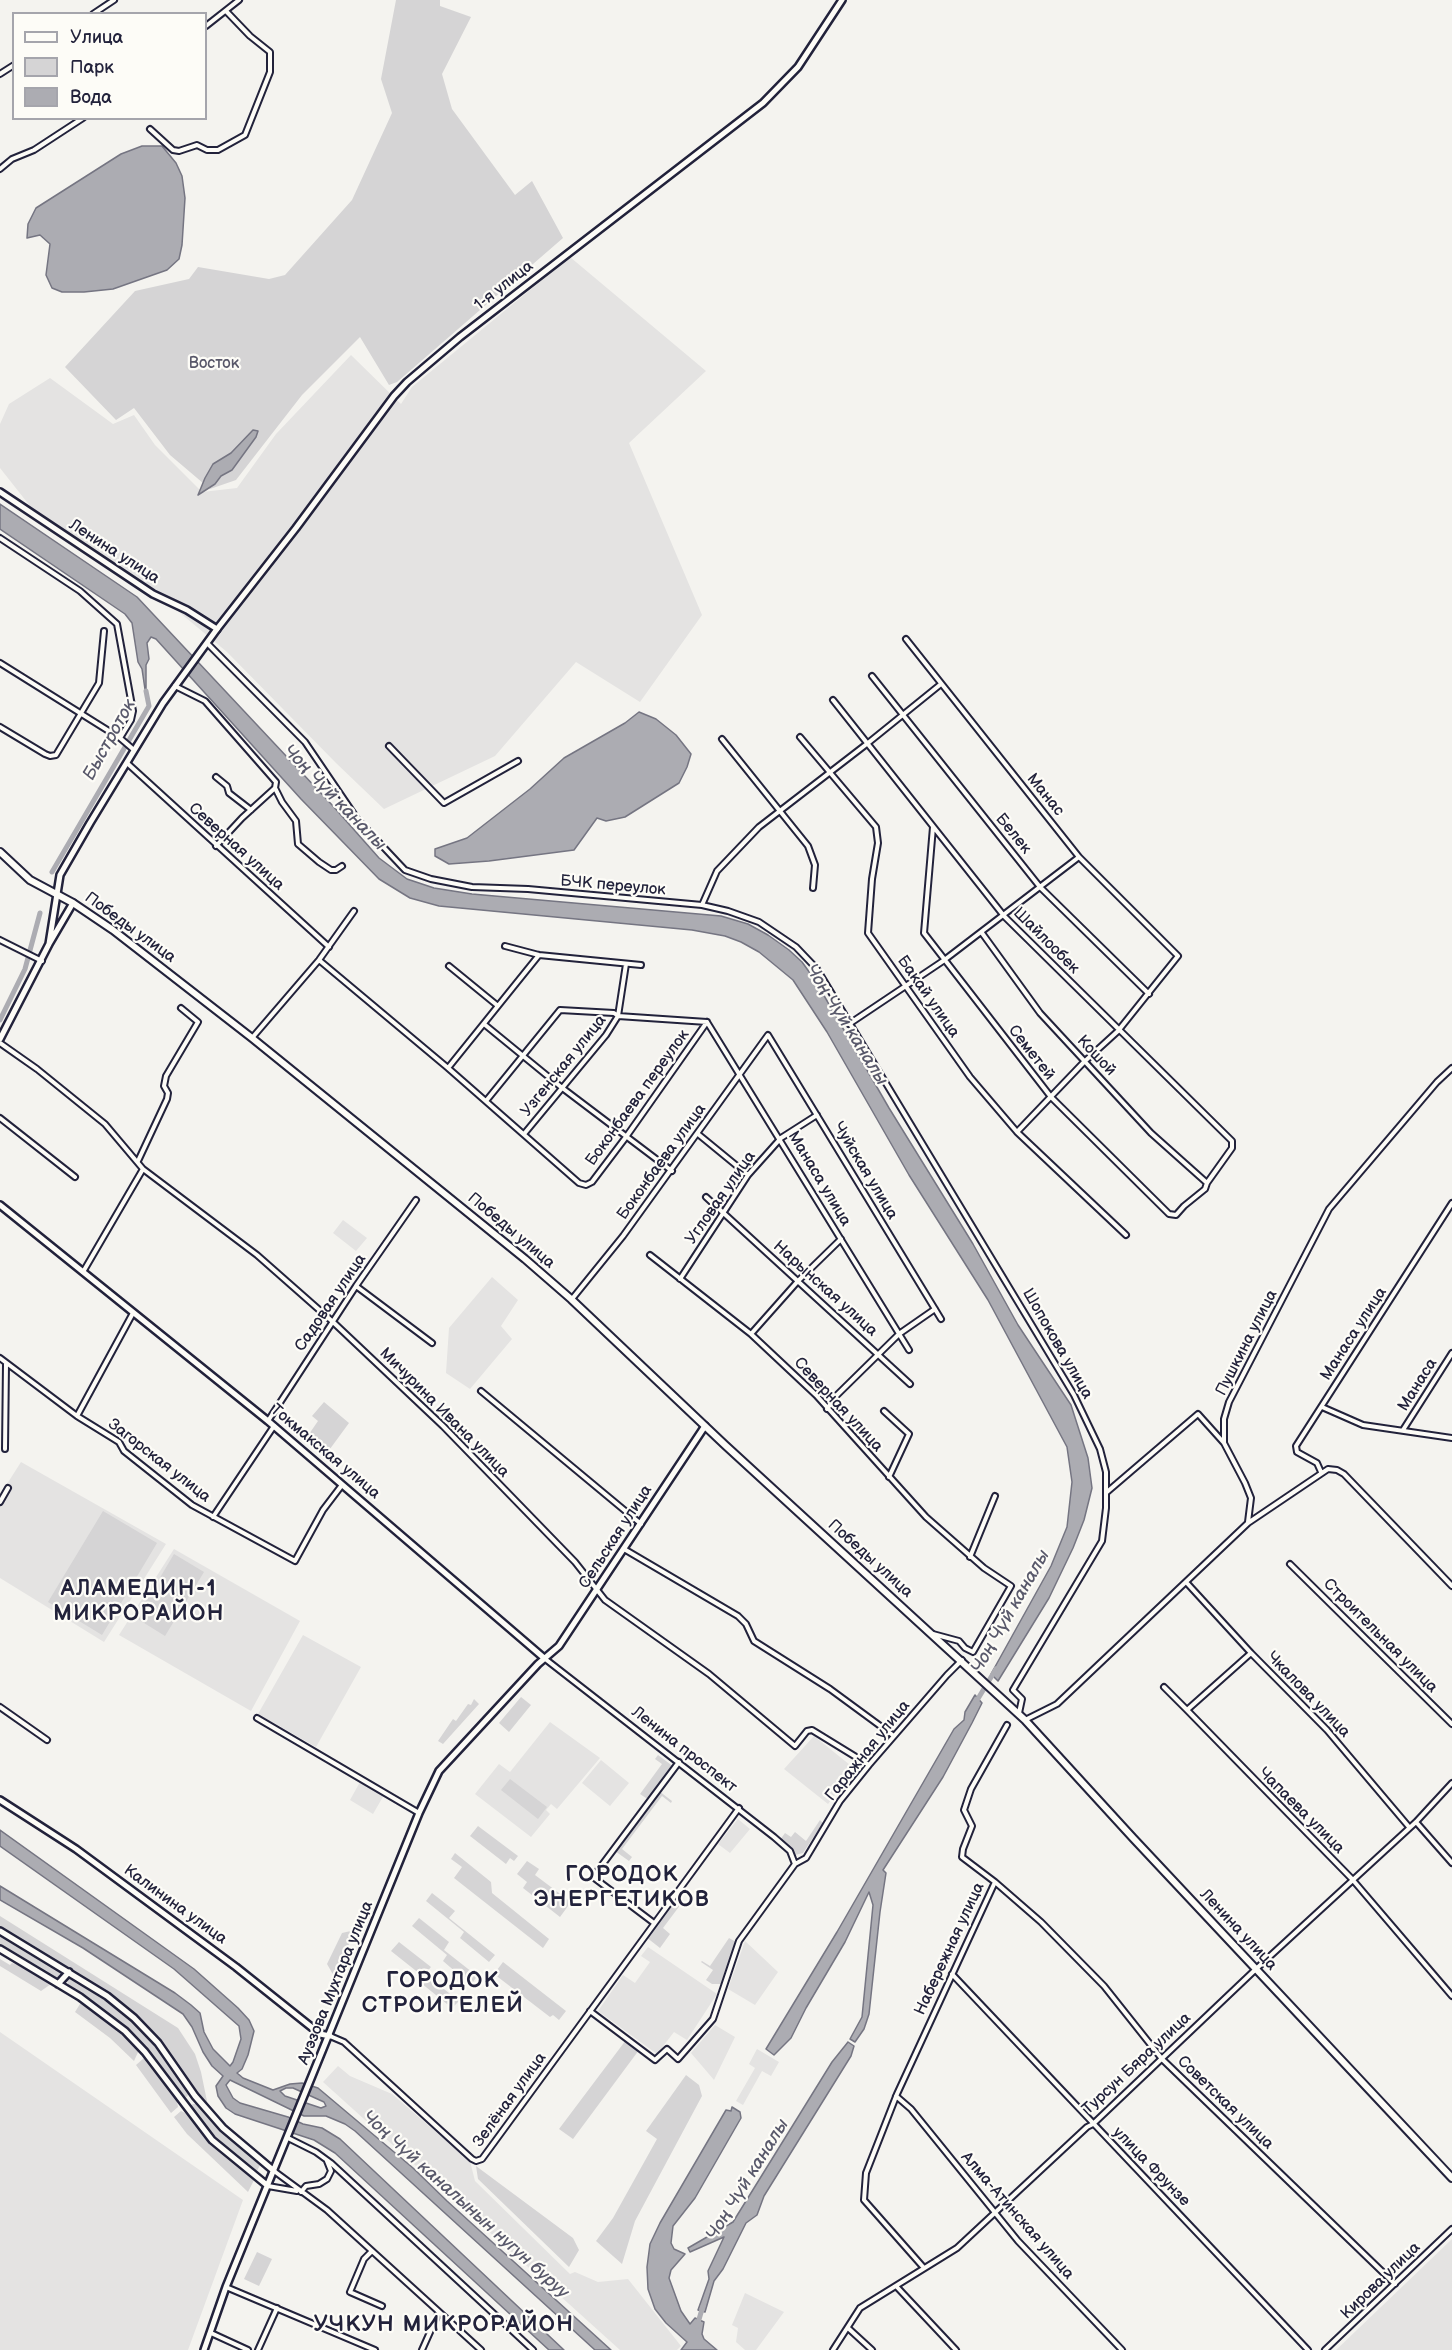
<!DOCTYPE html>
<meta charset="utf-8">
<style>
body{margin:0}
#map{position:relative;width:1452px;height:2350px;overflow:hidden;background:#f4f3ef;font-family:"Balsamiq Sans",sans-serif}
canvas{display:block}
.legend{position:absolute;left:12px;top:12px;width:195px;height:108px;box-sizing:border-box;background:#fdfcf7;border:2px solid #a5a5ac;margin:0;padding:8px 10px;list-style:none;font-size:18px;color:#22223b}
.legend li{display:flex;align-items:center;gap:12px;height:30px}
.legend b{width:30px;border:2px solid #a5a5ac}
</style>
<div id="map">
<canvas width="1452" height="2350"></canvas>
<ul class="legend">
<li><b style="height:8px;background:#fdfcf7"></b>Улица</li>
<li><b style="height:16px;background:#d5d4d5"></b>Парк</li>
<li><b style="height:16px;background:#acacb2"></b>Вода</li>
</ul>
</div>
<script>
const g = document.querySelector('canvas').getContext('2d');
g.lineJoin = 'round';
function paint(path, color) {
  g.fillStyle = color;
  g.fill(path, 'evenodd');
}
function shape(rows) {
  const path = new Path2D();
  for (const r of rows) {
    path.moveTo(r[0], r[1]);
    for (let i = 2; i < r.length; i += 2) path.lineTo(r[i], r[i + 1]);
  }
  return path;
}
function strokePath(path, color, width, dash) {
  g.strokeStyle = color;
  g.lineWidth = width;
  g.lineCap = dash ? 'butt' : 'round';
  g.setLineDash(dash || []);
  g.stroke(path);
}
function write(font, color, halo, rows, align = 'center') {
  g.font = font + ' "Balsamiq Sans",sans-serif';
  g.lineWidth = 4.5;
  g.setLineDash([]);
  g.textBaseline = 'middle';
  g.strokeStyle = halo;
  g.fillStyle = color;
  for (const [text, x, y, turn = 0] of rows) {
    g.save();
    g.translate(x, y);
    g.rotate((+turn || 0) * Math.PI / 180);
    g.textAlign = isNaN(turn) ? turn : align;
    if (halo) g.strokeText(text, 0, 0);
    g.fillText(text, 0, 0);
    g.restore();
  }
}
paint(shape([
 [570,257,706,371,629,443,702,615,640,702,576,662,495,756,384,809,336,763,227,652,155,592,30,506,0,468,0,424,9,404,50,378,113,424,134,415,155,445,202,492,237,488,276,434,351,355,401,404,412,387],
 [343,1220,367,1238,356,1251,333,1233],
 [492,1277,518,1300,501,1326,512,1339,470,1389,446,1373,449,1328],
 [21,1462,166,1544,104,1642,0,1578,0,1495],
 [174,1549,300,1621,251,1711,119,1635],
 [303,1635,361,1667,316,1747,258,1714],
 [550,1722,600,1758,557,1809,551,1804,546,1810,550,1814,531,1837,475,1794,499,1764,510,1772],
 [814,1736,855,1769,828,1804,784,1769],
 [601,1760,629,1783,610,1806,582,1783],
 [360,1782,384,1795,373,1814,350,1800],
 [738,1819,750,1829,730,1853,718,1844],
 [745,1941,778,1972,755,2005,728,1989],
 [648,1947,717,1994,687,2040,674,2032,657,2054,598,2011,623,1975,635,1983,650,1962,641,1956],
 [715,2025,735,2037,714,2080,691,2053],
 [0,2032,243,2200,188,2350,0,2350],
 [757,2049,779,2062,771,2076,762,2071,743,2105,736,2101,755,2068,749,2064],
 [338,2066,350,2076,392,2094,470,2161,475,2181,570,2274,575,2272,598,2282,628,2279,681,2346,677,2350,620,2350,323,2082],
 [1452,2239,1452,2350,1336,2350],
 [745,2293,784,2312,756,2350,745,2350,736,2342,738,2328,732,2325]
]), '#e4e3e2');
paint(shape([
 [396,0,440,0,440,6,471,17,442,74,452,109,515,195,532,181,563,238,397,382,389,385,360,337,302,395,236,480,210,489,170,455,134,408,116,420,65,367,135,291,189,279,198,267,269,279,285,275,352,200,392,113,381,79],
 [324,1402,349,1423,327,1453,307,1437,318,1421,312,1416],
 [103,1511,157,1543,102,1635,48,1602],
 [174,1554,204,1572,165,1636,136,1618],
 [521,1697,531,1705,509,1732,499,1723],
 [474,1699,479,1704,443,1744,438,1741,453,1719,456,1721,468,1704,471,1705],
 [658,1755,674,1767,649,1800,640,1794,662,1764,655,1759],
 [510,1779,547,1807,538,1819,501,1790],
 [659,1791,672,1801,671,1803,662,1796,622,1849,632,1857,629,1861,615,1851],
 [820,1820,823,1823,803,1853,795,1855,780,1840,785,1833,791,1837,795,1832,806,1841],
 [478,1826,518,1856,514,1861,510,1858,506,1864,470,1836],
 [455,1853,491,1882,492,1893,549,1939,543,1948,454,1878,462,1867,451,1859],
 [527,1861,539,1869,535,1875,571,1902,560,1917,523,1888,527,1882,517,1874],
 [432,1893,455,1911,449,1918,495,1955,489,1962,460,1938,464,1932,426,1901],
 [674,1899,681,1904,663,1928,670,1934,660,1948,646,1937],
 [0,1916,178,2028,195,2054,201,2072,208,2106,159,2038,137,2016,106,1991,0,1927],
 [419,1918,449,1942,444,1950,477,1976,471,1985,443,1961,447,1955,412,1926],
 [355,1930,335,1978,327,1964,342,1933],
 [0,1935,60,1970,62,1974,60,1978,56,1978,0,1945],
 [729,1938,736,1942,722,1984,712,1984,706,1980,713,1970,701,1962,702,1961,710,1966],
 [399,1942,431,1967,425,1974,459,2001,452,2008,421,1983,425,1978,391,1951],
 [0,1959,10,1965,12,1963,21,1966,51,1984,41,1991,0,1966],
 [503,1962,566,2011,559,2020,553,2015,550,2017,494,1974],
 [70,1979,75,1979,117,2008,148,2037,189,2092,187,2097,181,2095,142,2043,111,2015,69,1986,67,1981],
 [80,2004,83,2004,97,2013,139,2050,134,2061,110,2038,75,2012],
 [626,2040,639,2050,573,2139,559,2129],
 [144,2058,149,2062,177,2101,178,2107,171,2113,136,2065],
 [686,2075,699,2085,702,2096,635,2221,622,2264,596,2241,613,2218,657,2139,646,2131],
 [193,2104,197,2104,222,2131,260,2165,256,2173,203,2125,189,2107],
 [181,2111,185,2113,213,2146,254,2180,248,2192,187,2134,174,2117],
 [476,2166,573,2238,579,2250,569,2267,478,2179],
 [257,2252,272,2259,259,2286,244,2279]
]), '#d5d4d5');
const water = shape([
 [142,146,162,146,176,163,182,176,185,198,182,245,179,259,167,270,113,289,84,292,62,292,52,288,46,275,50,244,40,235,27,238,28,224,36,208,121,154,142,146],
 [253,430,258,431,256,437,232,470,221,476,215,484,198,495,205,478,213,464,231,453,253,430],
 [0,504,137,597,333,806,379,858,407,879,434,888,472,894,721,916,748,924,768,935,789,950,802,962,815,980,889,1108,973,1244,1018,1325,1071,1405,1088,1458,1092,1488,1084,1520,1073,1548,1049,1598,998,1681,991,1674,1051,1566,1067,1527,1072,1482,1067,1447,988,1300,909,1175,827,1032,793,980,759,952,741,942,725,936,692,930,439,906,410,898,379,879,301,799,156,639,151,637,147,643,149,659,146,665,146,696,142,669,138,662,132,623,125,614,0,529,0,504],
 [639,712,656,719,676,735,691,754,687,767,679,783,625,817,606,821,597,818,574,850,489,861,449,864,435,856,435,849,467,838,530,789,564,758,625,723,639,712],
 [975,1695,982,1703,972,1723,943,1777,883,1870,886,1873,880,1912,869,2014,864,2029,855,2042,850,2039,862,2017,873,1905,869,1892,845,1942,806,2008,791,2038,774,2055,766,2049,837,1932,954,1729,964,1720,965,1712,975,1695],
 [0,1830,194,1969,238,2008,249,2020,254,2031,248,2055,242,2069,237,2073,243,2078,273,2090,290,2084,302,2083,318,2088,413,2168,447,2201,611,2350,595,2350,355,2131,345,2124,326,2116,304,2116,230,2080,226,2085,233,2098,240,2103,288,2117,303,2124,322,2128,340,2139,564,2350,549,2350,335,2153,314,2140,235,2114,226,2108,218,2096,216,2086,223,2076,212,2066,203,2052,192,2027,183,2014,83,1948,0,1900,0,1886,175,1993,191,2005,200,2013,204,2032,213,2049,230,2066,233,2062,241,2039,239,2026,174,1969,0,1846,0,1830],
 [286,2088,293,2088,324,2102,326,2106,321,2108,285,2096,280,2091,286,2088],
 [848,2042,854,2046,851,2056,764,2196,757,2215,746,2223,723,2269,714,2281,705,2312,698,2310,709,2279,708,2271,724,2237,690,2252,688,2248,733,2222,832,2062,848,2042],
 [732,2107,740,2112,741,2118,695,2198,673,2226,671,2243,674,2249,685,2254,671,2270,669,2278,681,2311,690,2324,695,2318,704,2322,702,2334,704,2339,717,2350,681,2350,687,2342,666,2323,655,2309,648,2289,647,2267,650,2244,660,2223,726,2110,731,2111,732,2107]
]);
paint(water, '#acacb2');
strokePath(water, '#757582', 1.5);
strokePath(shape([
 [52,872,149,706,146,691],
 [0,1020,25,969,40,913],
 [976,1702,996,1669],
 [697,2326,703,2306]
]), '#acacb2', 5);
const minor = shape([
 [93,14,114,0],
 [206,26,239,0],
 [0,74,14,65],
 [150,129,173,150,179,151,197,145,207,150,218,150,245,135,270,72,270,52,250,36,226,11],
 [0,169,12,159,34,150,83,118],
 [0,538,80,591,117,624,133,711,131,720,120,738],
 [906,639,1079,857,1178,956,1118,1031,1084,1062,1017,1132],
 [207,643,305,742,358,820,405,870,431,879,472,887,528,889,702,905,728,911,759,922,796,947,817,969,1074,1395,1100,1449,1106,1472,1106,1508,1102,1541,1013,1690,1022,1699,1019,1713],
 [0,663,120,738,134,750],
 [872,676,1040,887,1149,994],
 [175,686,205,701,276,782,275,788,242,818,216,846],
 [833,700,1004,916,1232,1141,1232,1148,1207,1183,1205,1189,1184,1206,1176,1215,1169,1214,1051,1097,924,933,933,827],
 [0,727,45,754,50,756,56,755,99,683,104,631],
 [800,737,876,827,878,843,872,879,868,933,970,1077,1017,1132,1126,1235],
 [722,739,808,846,815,865,813,888],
 [389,746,444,803,518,761],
 [127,763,329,947],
 [216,777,227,786,229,793,251,810],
 [275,788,282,802,296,821,298,844,319,862,331,870,336,870,342,866],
 [702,905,717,871,759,827,868,743,941,684],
 [982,933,1040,1013,1151,1133,1207,1183],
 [0,940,42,961],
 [505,946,539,955,641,965],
 [319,960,448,1068,579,1183,586,1185,592,1182,626,1137,707,1022],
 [626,964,618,1016,707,1022],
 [449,966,498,1006],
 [707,1022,909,1350],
 [484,1024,561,1087,672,1171],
 [849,1024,943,961,1079,857],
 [252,1038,319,960,354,911],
 [0,1043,37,1069,105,1124,143,1169,257,1255,333,1322,443,1426,575,1562,605,1600,709,1674,795,1746,807,1731,812,1730,869,1765],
 [448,1068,539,955],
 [486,1101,560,1010,614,1013,618,1016,606,1035,524,1134],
 [0,1118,75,1177],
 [698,1134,748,1175],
 [138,1161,167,1099,168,1093,164,1086,166,1076,198,1022,181,1008],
 [706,1197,910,1384],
 [650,1255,751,1334,816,1395,926,1517,984,1568,1011,1586,973,1652,965,1648,959,1641,933,1634],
 [83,1272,143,1169],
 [680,1279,748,1175,781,1138,817,1115],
 [356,1286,432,1343],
 [572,1299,623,1236,768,1035,941,1319],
 [751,1334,798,1281,841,1239],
 [0,1358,77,1416,119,1442,124,1451,192,1505,295,1561,323,1510,342,1485],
 [481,1391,641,1524],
 [1322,1407,1363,1425,1452,1438],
 [827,1409,837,1395,899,1334,935,1309],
 [884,1411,909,1434,889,1477],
 [77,1416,133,1313],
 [268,1421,356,1286,416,1200],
 [1403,1430,1452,1353],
 [5,1449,6,1364],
 [1321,1472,1317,1463,1297,1452,1296,1446,1452,1203],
 [1107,1492,1198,1414,1224,1443],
 [0,1502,8,1488],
 [213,1517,274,1426],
 [1248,1522,1251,1498,1245,1483,1224,1443,1224,1419,1229,1402,1329,1209,1437,1082,1452,1068],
 [624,1549,738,1616,746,1624,754,1641,830,1689,894,1736],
 [970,1557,995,1496],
 [1290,1564,1452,1724],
 [1186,1582,1251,1653,1327,1730,1409,1827],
 [1251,1653,1187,1710,1352,1879,1452,1996],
 [544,1658,774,1837,790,1851,795,1864,806,1858,840,1801,869,1765,947,1675,962,1660],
 [1164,1687,1187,1710],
 [0,1707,47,1740],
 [257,1718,419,1813],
 [1025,1720,1057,1704,1248,1523,1328,1469,1337,1470,1344,1474,1452,1586],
 [1416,1822,1452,1863],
 [995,1882,1041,1922,1104,1986,1162,2059,1395,2284],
 [654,1923,593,1877,679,1762],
 [952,1974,1308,2350],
 [590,2011,655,2060,667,2049,678,2059,713,2019,739,1941,795,1864],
 [330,2036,344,2042,472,2159,476,2161,482,2159,739,1808],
 [896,2096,911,2109,1018,2241,1122,2350],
 [288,2138,316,2152,331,2163,533,2350],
 [274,2171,327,2210,481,2350],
 [268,2186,297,2191],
 [301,2192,306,2186,319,2184,327,2179,331,2171,327,2161],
 [372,2251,364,2259,350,2292,382,2306],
 [924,2268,864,2200,866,2173,897,2094,995,1882,962,1857,963,1849,972,1826,964,1810,971,1789,1007,1725],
 [896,2286,956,2350],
 [226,2287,375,2350],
 [848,2328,872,2350],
 [211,2333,248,2350],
 [258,2350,277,2308],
 [422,2350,439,2312],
 [833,2350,860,2308,957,2248,1087,2127,1093,2124,1256,1969,1416,1822,1452,1783],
 [1325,2350,1452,2229]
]);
const tertiary = shape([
 [0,492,153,594,187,610,217,629]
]);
const secondary = shape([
 [49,944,60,875,90,823,163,703,217,629,296,528,394,396,407,382,460,337,763,103,798,67,842,0],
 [0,1039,49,944,73,903],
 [0,1205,268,1421,544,1658],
 [0,1800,76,1849,236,1967,320,2034,330,2036],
 [0,1931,107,1996,134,2018,158,2043,195,2096,223,2128,274,2171],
 [0,1949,80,1997,125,2031,145,2052,212,2140,268,2186],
 [58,1984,69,1972],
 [204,2350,226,2287,419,1813,439,1771,538,1664,559,1646,705,1426]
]);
const primary = shape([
 [0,852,30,880,73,903,113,930,252,1038,525,1259,571,1299,725,1445,1025,1720,1133,1838,1452,2178]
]);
strokePath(minor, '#22223b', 8);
strokePath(tertiary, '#22223b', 10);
strokePath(secondary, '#22223b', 10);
strokePath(primary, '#22223b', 10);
strokePath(minor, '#fdfcf7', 4);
strokePath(tertiary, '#fdfcf7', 5);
strokePath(secondary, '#fdfcf7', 5);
strokePath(primary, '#fdfcf7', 6);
write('16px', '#22223b', '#fdfcf7', [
 ["1-я улица",504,286,-38],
 ["Ленина улица",114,552,33],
 ["Манас",1045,795,51],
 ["Белек",1013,834,51],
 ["Северная улица",236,847,42],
 ["БЧК переулок",613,886,5],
 ["Победы улица",130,928,36],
 ["Шайлообек",1046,941,45],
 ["Бакай улица",928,997,55],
 ["Семетей",1031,1053,52],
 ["Кошой",1096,1056,47],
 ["Узгенская улица",564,1066,-51],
 ["Боконбаева переулок",638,1098,-54],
 ["Боконбаева улица",662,1162,-54],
 ["Чуйская улица",865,1171,59],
 ["Манаса улица",819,1179,59],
 ["Угловая улица",721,1198,-55],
 ["Победы улица",511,1231,40],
 ["Нарынская улица",825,1289,42],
 ["Садовая улица",331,1303,-56],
 ["Манаса улица",1354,1334,-57],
 ["Пушкина улица",1247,1343,-63],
 ["Шопокова улица",1057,1344,60],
 ["Манаса",1418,1385,-58],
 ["Северная улица",838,1405,47],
 ["Мичурина Ивана улица",444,1413,45],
 ["Токмакская улица",325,1452,40],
 ["Загорская улица",159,1461,38],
 ["Сельская улица",616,1537,-57],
 ["Победы улица",870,1559,42],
 ["Строительная улица",1380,1636,45],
 ["Чкалова улица",1308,1695,46],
 ["Ленина проспект",684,1750,38],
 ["Гаражная улица",868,1751,-51],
 ["Чапаева улица",1301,1811,45],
 ["Калинина улица",175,1905,36],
 ["Ленина улица",1238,1930,47],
 ["Набережная улица",950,1949,-65],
 ["Ауэзова Мухтара улица",336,1983,-68],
 ["Турсун Бяра улица",1137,2064,-43],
 ["Зелёная улица",510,2100,-54],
 ["Советская улица",1225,2103,44],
 ["улица Фрунзе",1151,2167,46],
 ["Алма-Атинская улица",1017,2216,49],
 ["Кирова улица",1381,2281,-44]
]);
write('16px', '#585769', '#fdfcf7', [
 ["Восток",214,364]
]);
write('italic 18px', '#59596b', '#fdfcf7', [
 ["Быстроток",110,740,-61],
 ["Чоң Чүй каналы",334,798,46],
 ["Чоң Чүй каналы",846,1025,58],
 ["Чоң Чүй каналы",1011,1612,-60],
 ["Чоң Чүй каналы",748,2180,-58],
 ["Чоң Чүй каналынын нугун буруу",465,2205,42]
]);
g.letterSpacing = '1.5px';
write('bold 22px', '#22223b', '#fdfcf7', [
 ["АЛАМЕДИН-1",139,1589],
 ["МИКРОРАЙОН",139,1614],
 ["ГОРОДОК",622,1875],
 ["ЭНЕРГЕТИКОВ",622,1900],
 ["ГОРОДОК",443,1981],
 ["СТРОИТЕЛЕЙ",443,2006],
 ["УЧКУН МИКРОРАЙОН",444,2325]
]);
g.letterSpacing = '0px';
</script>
